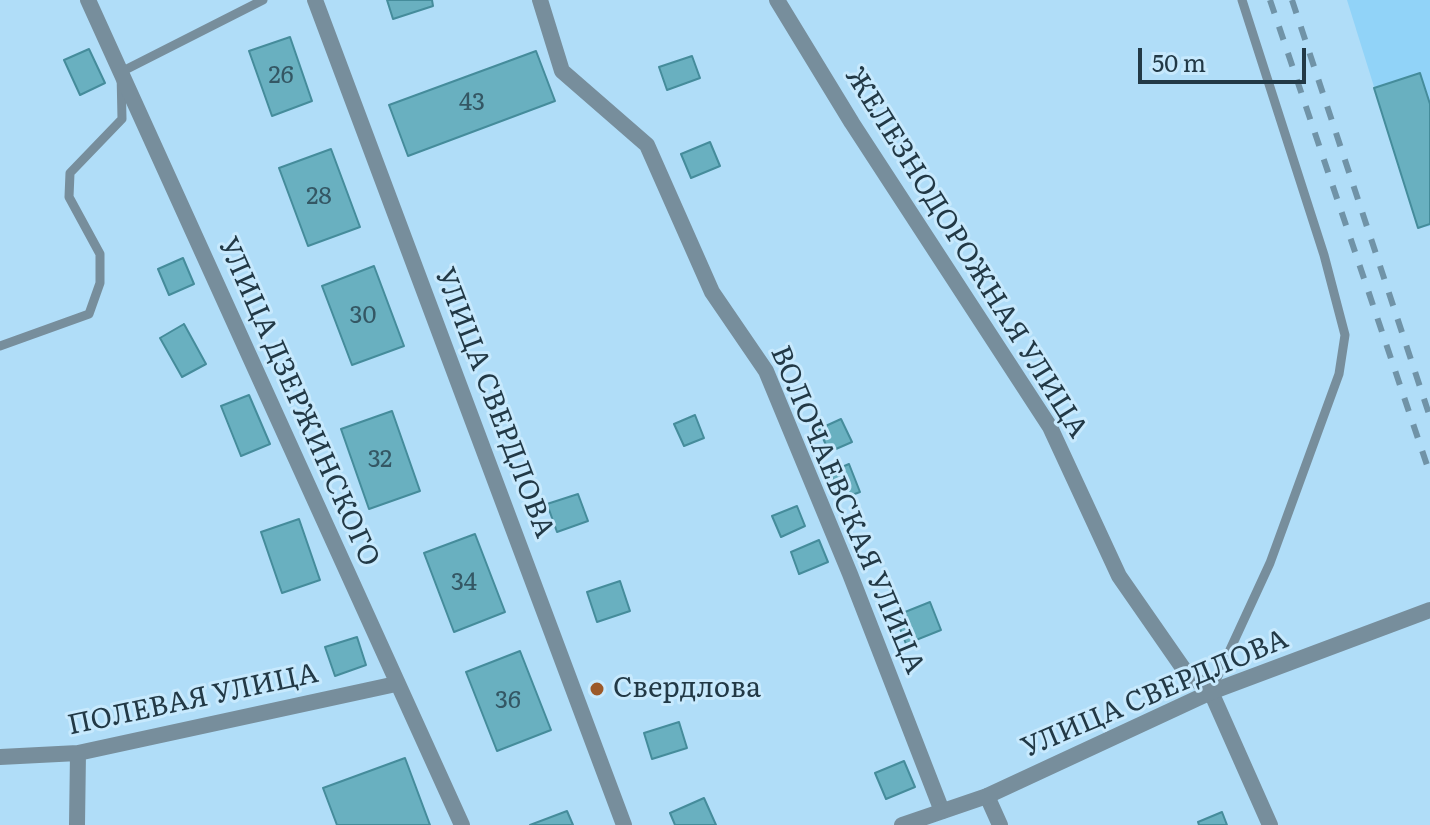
<!DOCTYPE html>
<meta charset="utf-8">
<style>
body{margin:0}
#map{position:relative;width:1430px;height:825px;overflow:hidden;background:#b0ddf8;font-family:Literata,serif}
canvas{display:block}
.scale{position:absolute;left:1138px;top:48px;width:168px;height:36px;box-sizing:border-box;border:4px solid #223946;border-top:0;padding-left:10px;font-size:24px;line-height:28px;white-space:nowrap;color:#223946;-webkit-text-stroke:6px #c7e9fd;paint-order:stroke}
</style>
<div id="map">
<canvas width="1430" height="825"></canvas>
<div class="scale">50 m</div>
</div>
<script>
const g = document.querySelector('canvas').getContext('2d');
g.lineJoin = 'round';
function paint(path, color) {
  g.fillStyle = color;
  g.fill(path, 'evenodd');
}
function shape(rows) {
  const path = new Path2D();
  for (const r of rows) {
    path.moveTo(r[0], r[1]);
    for (let i = 2; i < r.length; i += 2) path.lineTo(r[i], r[i + 1]);
  }
  return path;
}
function strokePath(path, color, width, dash) {
  g.strokeStyle = color;
  g.lineWidth = width;
  g.lineCap = dash ? 'butt' : 'round';
  g.setLineDash(dash || []);
  g.stroke(path);
}
function write(font, color, halo, rows, align = 'center') {
  g.font = font + ' Literata,serif';
  g.lineWidth = 6;
  g.setLineDash([]);
  g.textBaseline = 'middle';
  g.strokeStyle = halo;
  g.fillStyle = color;
  for (const [text, x, y, turn = 0] of rows) {
    g.save();
    g.translate(x, y);
    g.rotate((+turn || 0) * Math.PI / 180);
    g.textAlign = isNaN(turn) ? turn : align;
    if (halo) g.strokeText(text, 0, 0);
    g.fillText(text, 0, 0);
    g.restore();
  }
}
paint(shape([
 [1347,0,1430,0,1430,226,1418,228]
]), '#91d3f8');
const building = shape([
 [387,0,432,0,433,6,393,19,387,0],
 [290,37,312,101,272,116,249,51,290,37],
 [89,49,105,83,80,95,64,60,89,49],
 [536,51,555,101,408,156,389,105,536,51],
 [692,56,700,78,667,90,659,67,692,56],
 [1420,73,1430,104,1430,224,1418,228,1374,88,1420,73],
 [710,142,720,166,691,178,681,154,710,142],
 [331,149,360,227,308,246,279,168,331,149],
 [183,258,194,284,169,295,158,269,183,258],
 [374,266,404,346,352,365,322,286,374,266],
 [184,324,206,364,182,377,160,338,184,324],
 [249,395,270,444,241,456,221,406,249,395],
 [392,411,420,491,369,509,341,429,392,411],
 [695,415,704,438,684,446,674,424,695,415],
 [841,419,852,442,829,452,819,429,841,419],
 [849,464,860,492,841,499,830,472,849,464],
 [578,494,588,521,557,532,547,504,578,494],
 [797,506,805,526,781,537,772,516,797,506],
 [299,519,320,580,282,593,261,532,299,519],
 [475,534,505,612,454,632,424,553,475,534],
 [819,540,828,562,799,574,791,552,819,540],
 [620,581,630,611,597,622,587,592,620,581],
 [930,602,941,630,906,644,895,616,930,602],
 [357,637,366,665,335,676,325,647,357,637],
 [520,651,551,730,497,751,466,672,520,651],
 [679,722,687,748,652,759,644,733,679,722],
 [405,758,430,825,337,825,323,788,405,758],
 [904,761,915,787,886,799,875,773,904,761],
 [704,798,716,825,675,825,670,813,704,798],
 [567,811,573,825,530,825,567,811],
 [1222,812,1227,825,1199,825,1198,822,1222,812]
]);
paint(building, '#69b0c0');
strokePath(building, '#458c9b', 2);
strokePath(shape([
 [0,346,89,314,100,283,100,254,69,197,70,173,122,119,121,72,263,0],
 [1211,691,1270,563,1339,374,1345,335,1324,255,1242,0]
]), '#778e9c', 9);
strokePath(shape([
 [88,0,462,825],
 [540,0,562,71,647,145,712,292,766,371,850,574,942,811],
 [777,0,852,123,1050,427,1119,576,1185,671,1211,692,1270,825],
 [0,757,78,753,396,684],
 [987,796,1000,825],
 [77,825,78,753]
]), '#778e9c', 16);
strokePath(shape([
 [315,0,624,825],
 [902,825,987,796,1211,692,1430,610]
]), '#778e9c', 16);
strokePath(shape([
 [1270,0,1430,474],
 [1292,0,1430,417]
]), '#7093a7', 6, [14, 14]);
for (const [x, y, r, color] of [
 [597,689,8,"#9c5929"]
]) {
  const dot = new Path2D();
  dot.arc(x, y, r, 0, 2 * Math.PI);
  g.fillStyle = color;
  g.fill(dot);
  strokePath(dot, '#c7e9fd', 3);
}
write('24px', '#345764', null, [
 ["26",281,76],
 ["43",472,103],
 ["28",319,197],
 ["30",363,316],
 ["32",380,460],
 ["34",464,583],
 ["36",508,701]
]);
write('28px', '#223946', '#c7e9fd', [
 ["ЖЕЛЕЗНОДОРОЖНАЯ УЛИЦА",966,253,58],
 ["УЛИЦА ДЗЕРЖИНСКОГО",298,402,66],
 ["УЛИЦА СВЕРДЛОВА",494,403,69],
 ["ВОЛОЧАЕВСКАЯ УЛИЦА",847,510,67],
 ["УЛИЦА СВЕРДЛОВА",1155,694,-23],
 ["ПОЛЕВАЯ УЛИЦА",193,700,-12]
]);
write('28px', '#223946', '#c7e9fd', [
 ["Свердлова",613,689]
], 'left');
</script>
